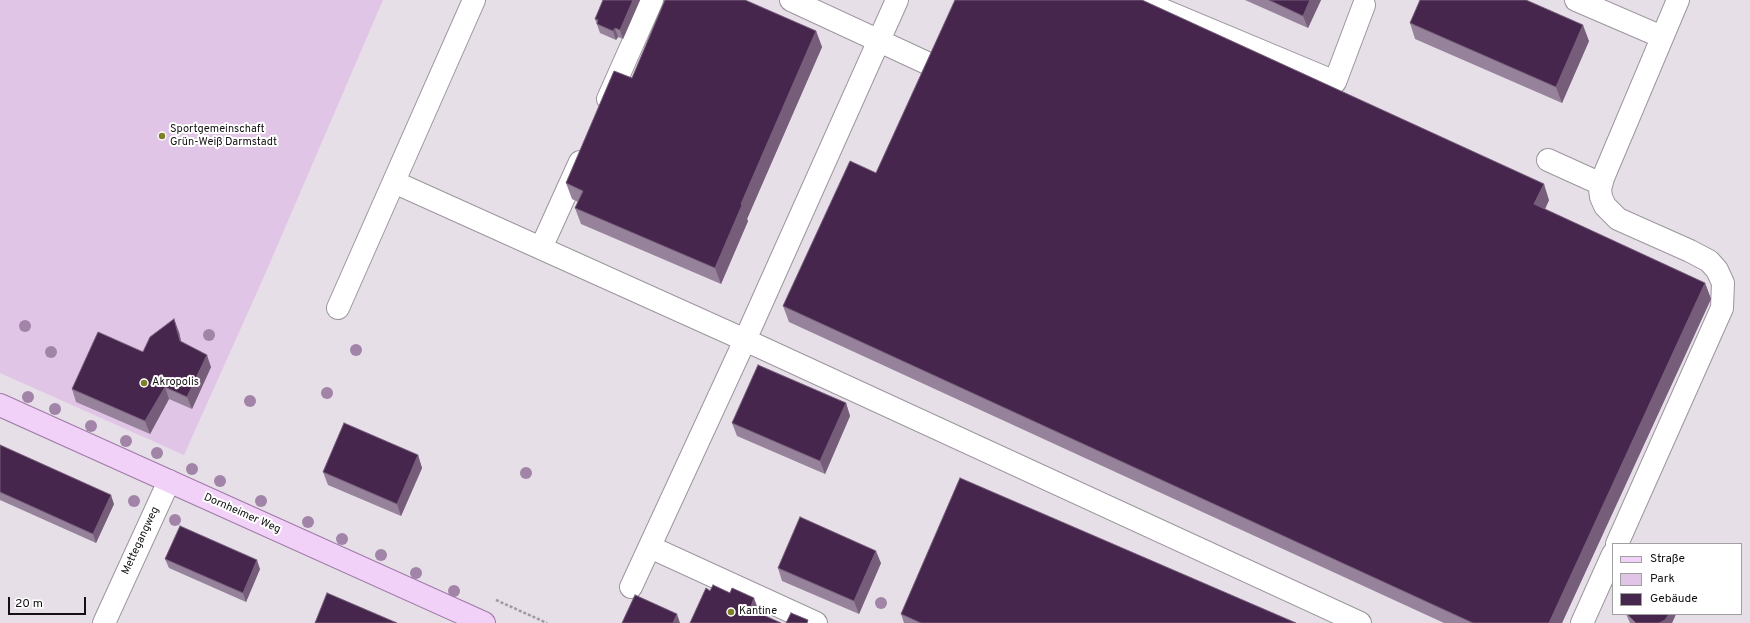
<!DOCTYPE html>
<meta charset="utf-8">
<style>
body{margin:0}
#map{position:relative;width:1750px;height:623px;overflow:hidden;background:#e6dfe8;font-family:Overpass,sans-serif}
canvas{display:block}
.legend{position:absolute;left:1612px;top:543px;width:130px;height:72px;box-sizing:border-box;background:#fff;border:1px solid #a1a0a1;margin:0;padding:5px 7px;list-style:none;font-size:12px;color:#131113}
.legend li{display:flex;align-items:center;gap:8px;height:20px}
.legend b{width:20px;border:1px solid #a1a0a1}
.scale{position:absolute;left:8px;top:597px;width:78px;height:18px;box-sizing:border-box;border:2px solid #131113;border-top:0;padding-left:5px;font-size:12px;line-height:14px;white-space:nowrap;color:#131113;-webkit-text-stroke:3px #fff;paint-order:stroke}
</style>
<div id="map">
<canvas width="1750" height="623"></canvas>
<ul class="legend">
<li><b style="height:5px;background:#f2d1f8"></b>Straße</li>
<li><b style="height:11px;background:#e1c5e6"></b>Park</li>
<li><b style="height:11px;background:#46264c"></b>Gebäude</li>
</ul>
<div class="scale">20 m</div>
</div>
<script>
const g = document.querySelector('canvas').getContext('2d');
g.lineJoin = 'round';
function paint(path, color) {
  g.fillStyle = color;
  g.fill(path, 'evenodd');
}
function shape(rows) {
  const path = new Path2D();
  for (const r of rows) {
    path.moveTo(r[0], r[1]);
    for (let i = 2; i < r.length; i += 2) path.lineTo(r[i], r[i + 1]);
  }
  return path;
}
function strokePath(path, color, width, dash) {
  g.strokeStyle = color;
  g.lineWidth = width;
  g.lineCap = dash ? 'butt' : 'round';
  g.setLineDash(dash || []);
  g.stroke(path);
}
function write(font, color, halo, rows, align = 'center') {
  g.font = font + ' Overpass,sans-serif';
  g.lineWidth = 4;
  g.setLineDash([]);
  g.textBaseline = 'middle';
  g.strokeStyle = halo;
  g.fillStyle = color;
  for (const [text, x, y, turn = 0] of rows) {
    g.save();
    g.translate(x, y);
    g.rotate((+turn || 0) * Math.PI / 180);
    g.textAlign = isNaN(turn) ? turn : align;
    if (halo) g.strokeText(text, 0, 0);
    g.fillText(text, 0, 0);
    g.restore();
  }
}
paint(shape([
 [0,0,383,0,266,272,184,455,0,373]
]), '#e1c5e6');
const minor = shape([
 [791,0,929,64],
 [1139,0,1335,82,1364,5],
 [1576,0,1662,37],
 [608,99,652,0],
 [1548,160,1601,184],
 [394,182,745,340,1360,623],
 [541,248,580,162],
 [338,308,474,0],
 [1617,544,1722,308,1723,283,1717,270,1709,261,1690,251,1618,219,1605,206,1601,197,1600,189,1603,178,1678,0],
 [650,547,816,623],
 [631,587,745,340,897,0],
 [104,623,169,481],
 [1582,623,1613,554]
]);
const major = shape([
 [0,405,484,623]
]);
strokePath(minor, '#9c959d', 24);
strokePath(major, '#9e7aa5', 24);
strokePath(shape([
 [496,600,547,623]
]), '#9f99a0', 2.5, [3, 2]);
strokePath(minor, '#fff', 22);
strokePath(major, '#f2d1f8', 22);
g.fillStyle = '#a184a7';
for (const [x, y] of [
 [25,326],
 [209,335],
 [356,350],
 [51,352],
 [327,393],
 [28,397],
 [250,401],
 [55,409],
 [91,426],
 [126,441],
 [157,453],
 [192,469],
 [526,473],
 [220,481],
 [134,501],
 [261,501],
 [175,520],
 [308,522],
 [342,539],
 [381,555],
 [416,573],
 [454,591],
 [881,603]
]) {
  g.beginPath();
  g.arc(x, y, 6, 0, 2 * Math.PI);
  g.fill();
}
paint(shape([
 [640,0,623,39,618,37,616,40,600,33,595,19],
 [1245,0,1321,0,1308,28],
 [1410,23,1589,41,1562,103,1415,39],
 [816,31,822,47,747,219,748,221,721,284,581,224,575,208,578,202,572,199,566,183,632,78],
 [876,173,1549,200,1545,209,1705,283,1711,299,1562,623,1444,623,789,322,783,306],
 [179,332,181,342,211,367,192,409,169,399,150,434,76,402,72,389],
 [846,403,850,416,825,474,737,436,732,423],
 [0,445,114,504,96,543,0,500],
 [418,455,422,468,401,516,328,485,323,472],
 [165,559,260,569,246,602,169,568],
 [881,563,859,614,782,581,778,568],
 [901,614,1296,623,904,623],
 [1626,614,1676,614,1672,623,1630,623]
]), '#96829a');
paint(shape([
 [633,0,640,0,623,39,620,30],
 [1310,0,1321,0,1308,28,1303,16],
 [1583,25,1589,41,1562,103,1556,87],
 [615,28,618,37,616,40,613,31],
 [816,31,822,47,747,219,748,221,721,284,715,268,741,204],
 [1544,184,1549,200,1540,220,1534,204],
 [1705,283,1711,299,1562,623,1549,623],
 [174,319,179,332,184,354,180,341],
 [207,355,211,367,192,409,187,397],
 [165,387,169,399,150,434,145,421],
 [846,403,850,416,825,474,820,461],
 [418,455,422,468,401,516,397,504],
 [111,495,114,504,96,543,93,534],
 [876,551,881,563,859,614,854,601],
 [257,560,260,569,246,602,243,593],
 [754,598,760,614,750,609],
 [677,614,680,623,673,623],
 [1669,614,1676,614,1672,623,1659,623]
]), '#765e7b');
const building = shape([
 [603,0,633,0,620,30,615,28,613,31,597,24,598,20,595,19,603,0],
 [665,0,745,0,816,31,741,204,742,205,715,268,575,208,583,191,566,183,614,71,632,78,665,0],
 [955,0,1142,0,1544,184,1534,204,1705,283,1549,623,1473,623,783,306,850,161,876,173,955,0],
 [1269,0,1310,0,1303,16,1269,0],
 [1420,0,1526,0,1583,25,1556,87,1410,23,1420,0],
 [174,319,180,341,207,355,187,397,165,387,145,421,72,389,98,332,143,352,150,337,174,319],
 [758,365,846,403,820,461,732,423,758,365],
 [344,423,418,455,397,504,323,472,344,423],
 [0,445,111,495,93,534,0,492,0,445],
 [960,478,1296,623,921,623,901,614,960,478],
 [800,517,876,551,854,601,778,568,800,517],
 [180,526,257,560,243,593,165,559,180,526],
 [713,585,730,593,732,588,754,598,750,609,781,623,690,623,706,588,710,591,713,585],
 [327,593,397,623,315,623,327,593],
 [635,595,677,614,673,623,622,623,635,595],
 [791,613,808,620,807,623,786,623,791,613],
 [1627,614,1669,614,1665,620,1659,623,1636,623,1627,614]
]);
paint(building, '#46264c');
strokePath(building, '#765e7b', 1);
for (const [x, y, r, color] of [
 [162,136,4,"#7d8029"],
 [144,383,4,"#7d8029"],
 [731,612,4,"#7d8029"]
]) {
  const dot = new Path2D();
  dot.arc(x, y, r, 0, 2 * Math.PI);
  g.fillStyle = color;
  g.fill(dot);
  strokePath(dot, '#fff', 1.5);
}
write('11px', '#131113', '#fff', [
 ["Sportgemeinschaft",170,130],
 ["Grün-Weiß Darmstadt",170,143],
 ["Akropolis",152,383],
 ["Kantine",739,612]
], 'left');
write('11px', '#131113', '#fff', [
 ["Dornheimer Weg",242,514,24],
 ["Mettegangweg",141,541,-65]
]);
</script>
